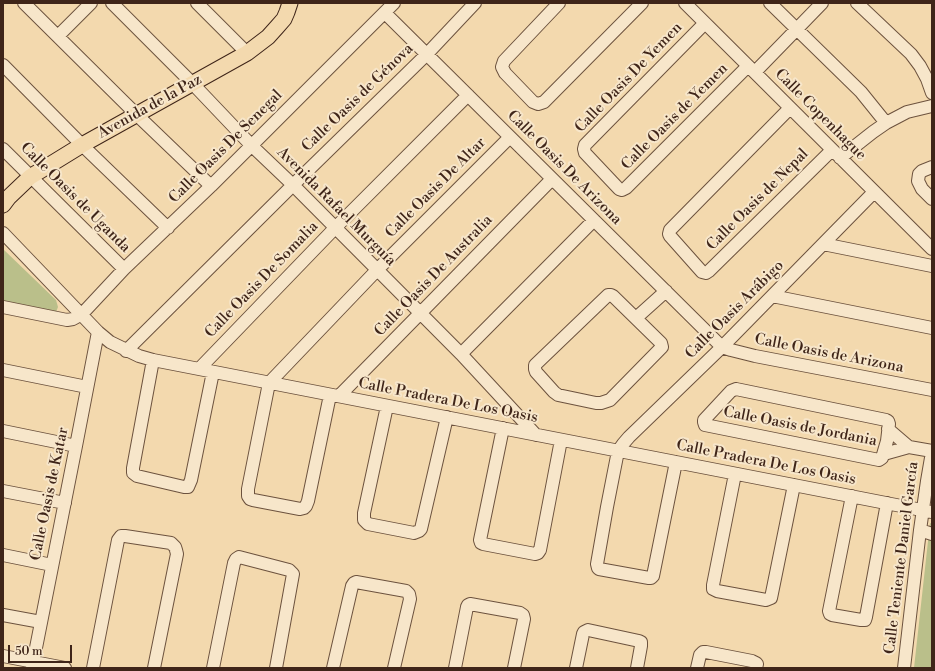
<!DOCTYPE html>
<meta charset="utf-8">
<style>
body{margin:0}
#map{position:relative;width:935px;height:671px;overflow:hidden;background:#f3d9ae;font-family:"Libre Bodoni",serif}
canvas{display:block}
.frame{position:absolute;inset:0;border:4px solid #3f2519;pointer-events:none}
.scale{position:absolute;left:8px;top:645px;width:64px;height:18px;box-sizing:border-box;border:2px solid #3f2519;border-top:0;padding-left:5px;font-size:12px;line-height:14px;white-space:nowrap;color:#3f2519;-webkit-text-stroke:3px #f7e6ca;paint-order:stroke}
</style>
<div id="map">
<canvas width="935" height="671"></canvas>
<div class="frame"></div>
<div class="scale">50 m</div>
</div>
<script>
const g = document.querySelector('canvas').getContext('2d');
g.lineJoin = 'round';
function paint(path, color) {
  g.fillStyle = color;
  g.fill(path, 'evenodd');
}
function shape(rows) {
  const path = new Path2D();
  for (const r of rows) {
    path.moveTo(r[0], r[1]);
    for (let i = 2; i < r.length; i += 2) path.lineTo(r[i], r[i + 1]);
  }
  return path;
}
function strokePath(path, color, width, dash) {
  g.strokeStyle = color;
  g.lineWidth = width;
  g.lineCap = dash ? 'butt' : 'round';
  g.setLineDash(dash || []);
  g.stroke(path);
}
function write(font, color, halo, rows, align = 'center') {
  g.font = font + ' "Libre Bodoni",serif';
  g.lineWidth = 4;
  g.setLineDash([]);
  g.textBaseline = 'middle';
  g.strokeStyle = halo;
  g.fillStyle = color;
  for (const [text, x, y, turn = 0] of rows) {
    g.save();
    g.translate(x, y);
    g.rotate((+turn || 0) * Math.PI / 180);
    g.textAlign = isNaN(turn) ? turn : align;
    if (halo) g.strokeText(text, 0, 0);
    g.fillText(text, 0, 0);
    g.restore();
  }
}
paint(shape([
 [3,249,56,300,58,307,56,312,3,303],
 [930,523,932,524,932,668,914,668]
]), '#babf8a');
const minor = shape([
 [24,3,137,115,211,186],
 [112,3,193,84,251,145,293,185,461,354,536,435],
 [197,3,247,53],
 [559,3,504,61,502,67,505,73,533,102,538,104,544,102,642,3],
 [685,3,932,249],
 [770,3,861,92,886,123],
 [857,3,911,54,920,66,927,79,932,93],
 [385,13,722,347,731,350,755,356,932,390],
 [705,23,585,145,584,149,585,153,619,189,622,190,626,188,748,66],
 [58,36,91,3],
 [3,65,82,145,168,228],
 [755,72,822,3],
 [790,108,670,230,669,234,670,236,702,272,706,273,709,271,832,150],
 [3,149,124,269],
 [840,158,873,132,886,123,907,112,932,106],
 [932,167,922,171,919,174,918,181,922,189,932,199],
 [3,233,98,332,110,342,139,356,153,360,932,512],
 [823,244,932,266],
 [608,295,611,295,613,296,659,341,661,343,662,347,610,400,601,403,596,403,558,395,554,392,536,372,535,369,535,365,608,295],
 [772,296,932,328],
 [3,307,67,320,73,319,82,314,124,269,211,186,394,3],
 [636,318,666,291],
 [126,351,293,185,427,54,475,3],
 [461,354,594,220],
 [153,360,133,468,133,473,137,476,184,487,188,487,191,480,213,372],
 [199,369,335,228,468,95],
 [3,370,87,387],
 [736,389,886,420,888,421,889,424,887,441,882,458,879,460,705,425,704,422,704,420,731,391,736,389],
 [330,395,308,501,306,506,304,508,300,509,253,500,250,499,248,496,248,489,269,383,377,270,510,137],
 [339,396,552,179],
 [387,406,364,513,364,520,368,524,414,533,419,531,421,529,447,417],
 [503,428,480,540,481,543,483,544,535,554,538,553,540,550,561,440],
 [888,429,909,447],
 [3,431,76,446],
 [884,454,909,447,932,451],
 [676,462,653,576,651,578,649,578,599,569,598,568,597,564,607,507,618,451,623,444,629,437,722,347,874,192],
 [735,474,713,585,713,589,717,591,766,600,771,598,794,485],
 [3,491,65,503],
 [852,496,829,611,830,614,832,615,861,620,865,620,866,617,887,503],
 [920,530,932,534],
 [3,555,52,565],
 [3,615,41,622],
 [3,656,65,668],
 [32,668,76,446,98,332],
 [93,668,118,540,121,536,125,536,171,543,175,547,176,550,177,554,154,668],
 [213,668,234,563,236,559,239,557,289,570,293,574,276,668],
 [333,668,352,586,354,583,356,582,406,591,409,594,410,599,394,668],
 [455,668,467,607,468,605,470,604,520,613,523,615,524,619,514,668],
 [576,668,583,634,584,632,588,630,639,641,641,642,641,646,637,668],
 [697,668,700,655,703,652,706,652,752,661,756,663,757,664,756,668],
 [904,668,920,530,927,481,932,452]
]);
const major = shape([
 [3,205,9,197,30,177,82,145,247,53,268,37,277,27,284,19,287,12,290,3]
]);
strokePath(minor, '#6c523e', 14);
strokePath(major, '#3f2519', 17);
strokePath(minor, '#f7e6ca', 12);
strokePath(major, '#f3d9ae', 15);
write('15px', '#3f2519', '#f7e6ca', [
 ["Calle Oasis De Yemen",629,78,-46],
 ["Calle Oasis de Génova",358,98,-44],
 ["Avenida de la Paz",150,107,-29],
 ["Calle Copenhague",820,115,45],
 ["Calle Oasis de Yemen",675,117,-45],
 ["Calle Oasis De Senegal",226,147,-45],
 ["Calle Oasis De Arizona",564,168,45],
 ["Calle Oasis De Altar",436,188,-45],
 ["Calle Oasis de Uganda",75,198,45],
 ["Calle Oasis de Nepal",758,200,-45],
 ["Avenida Rafael Murguía",336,207,45],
 ["Calle Oasis De Australia",434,276,-46],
 ["Calle Oasis De Somalia",262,280,-46],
 ["Calle Oasis Arábigo",735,310,-45],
 ["Calle Oasis de Arizona",829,354,11],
 ["Calle Pradera De Los Oasis",448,401,11],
 ["Calle Oasis de Jordania",800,427,11],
 ["Calle Pradera De Los Oasis",766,463,11],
 ["Calle Oasis de Katar",50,494,-78],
 ["Calle Teniente Daniel García",902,558,-83]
]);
</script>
